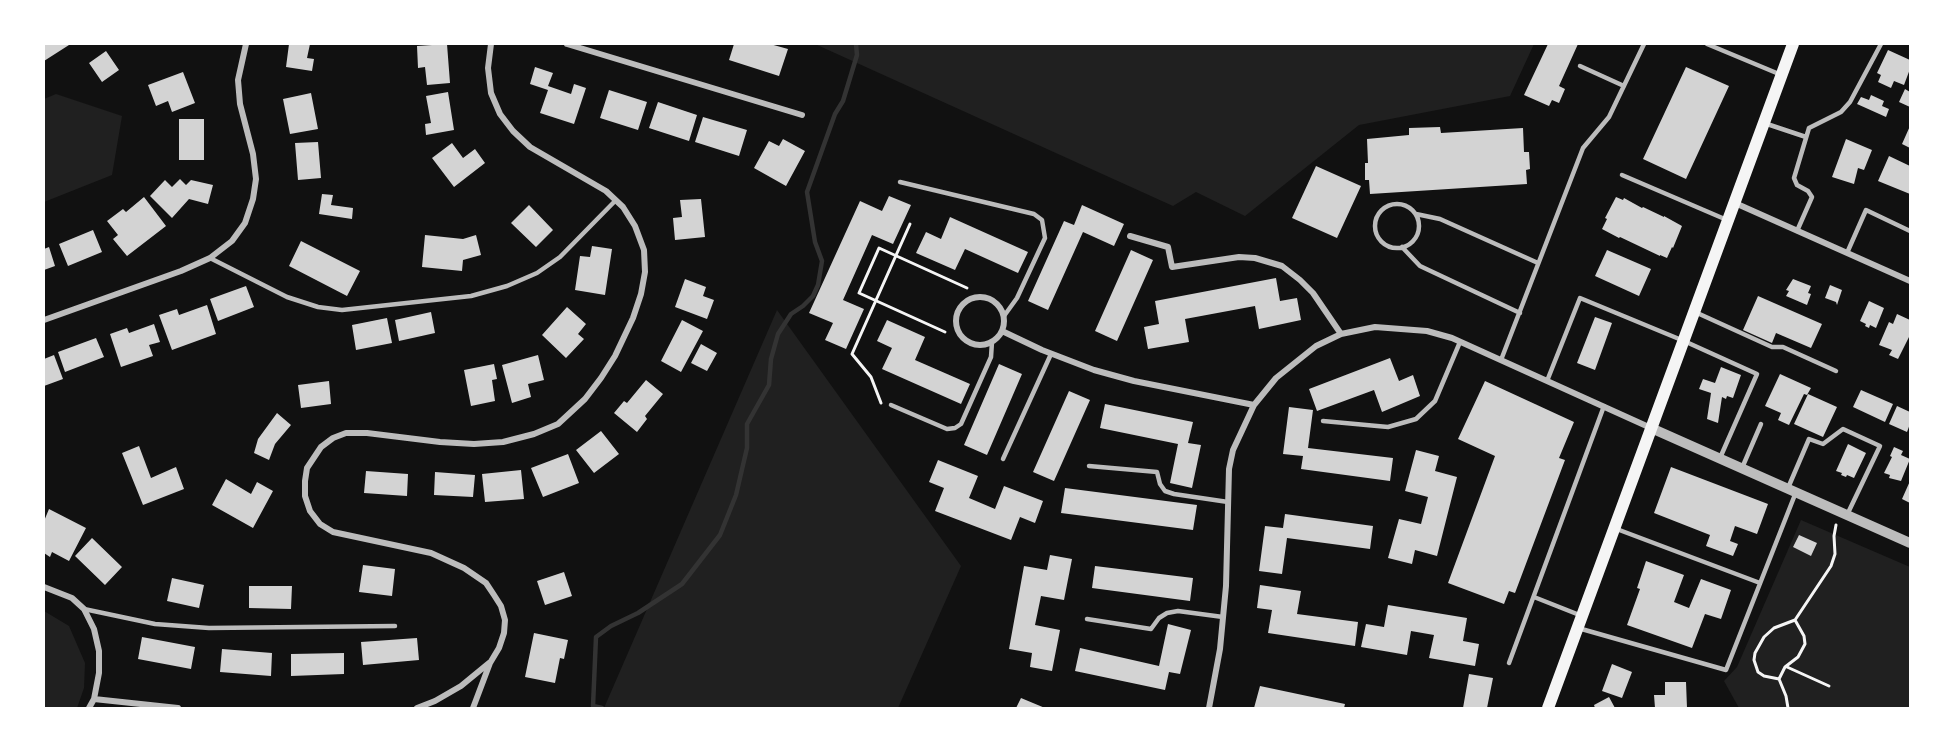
<!DOCTYPE html>
<style>
body{margin:0}
#map{position:relative;width:1954px;height:752px;overflow:hidden;background:#111;font-family:"Asap Condensed",sans-serif}
canvas{display:block}
.frame{position:absolute;inset:0;border:45px solid #fff;pointer-events:none}
</style>
<div id="map">
<canvas width="1954" height="752"></canvas>
<div class="frame"></div>
</div>
<script>
const g = document.querySelector('canvas').getContext('2d');
g.lineJoin = 'round';
function paint(path, color) {
  g.fillStyle = color;
  g.fill(path, 'evenodd');
}
function shape(rows) {
  const path = new Path2D();
  for (const r of rows) {
    if (r.length === 3) {
      path.moveTo(r[0] + r[2], r[1]);
      path.arc(r[0], r[1], r[2], 0, 2 * Math.PI);
      continue;
    }
    path.moveTo(r[0], r[1]);
    for (let i = 2; i < r.length; i += 2) path.lineTo(r[i], r[i + 1]);
  }
  return path;
}
function strokePath(path, color, width, dash) {
  g.strokeStyle = color;
  g.lineWidth = width;
  g.lineCap = dash ? 'butt' : 'round';
  g.setLineDash(dash || []);
  g.stroke(path);
}
paint(shape([
 [815,44,1534,44,1510,96,1359,125,1245,216,1196,192,1173,206],
 [56,94,122,116,112,175,44,202,44,99],
 [777,310,961,566,898,708,604,708],
 [1801,520,1910,567,1910,708,1739,708,1724,681,1737,667],
 [44,611,69,626,85,663,84,688,77,708,44,708]
]), '#202020');
strokePath(shape([
 [602,708,593,706,596,637,611,626,638,613,682,584,720,535,736,495,747,448,747,424,769,385,771,359,778,334,791,314,803,306,813,296,818,285,822,261,815,242,807,192,835,114,843,101,857,55,856,44]
]), '#333', 4.5);
paint(shape([
 [44,44,68,44,69,45,44,61],
 [289,44,310,44,307,58,314,59,312,71,286,67],
 [447,44,450,83,427,85,425,67,418,68,417,46],
 [734,44,770,44,788,49,779,76,729,60],
 [1548,44,1578,44,1559,86,1565,89,1559,103,1552,100,1549,106,1524,95],
 [1888,50,1910,60,1910,69,1904,85,1894,81,1891,88,1878,82,1881,75,1877,73],
 [106,51,119,70,102,82,89,63],
 [535,67,553,73,548,86,571,94,574,84,586,88,574,124,540,113,548,90,530,84],
 [1686,67,1729,86,1686,179,1643,159],
 [183,72,195,103,172,112,168,101,156,106,148,85],
 [1905,89,1910,92,1910,107,1899,102],
 [609,90,647,102,638,130,600,118],
 [448,92,454,130,426,135,425,124,431,123,426,96],
 [311,93,318,129,290,134,283,99],
 [1871,95,1884,101,1882,106,1889,109,1886,117,1857,104,1861,97,1869,100],
 [658,102,697,115,689,141,649,128],
 [703,117,747,130,739,156,695,142],
 [179,119,204,119,204,160,179,160],
 [1910,126,1910,148,1902,144],
 [1440,127,1441,133,1523,128,1524,152,1529,152,1530,169,1526,170,1527,184,1370,194,1369,180,1365,180,1365,163,1368,163,1367,139,1409,135,1409,128],
 [783,139,805,151,786,186,754,168,769,141,779,146],
 [1846,139,1872,150,1864,170,1858,168,1854,184,1832,177],
 [318,142,321,178,298,180,295,143],
 [452,143,463,158,475,149,485,163,454,187,432,158],
 [1889,156,1910,166,1910,194,1878,181],
 [1316,166,1361,186,1337,238,1292,218],
 [180,179,186,185,191,180,213,185,208,204,189,199,172,218,150,196,165,180,172,187],
 [322,194,333,195,331,205,353,208,352,219,319,214],
 [889,196,911,205,893,244,872,235,843,300,864,309,846,349,825,340,833,323,809,313,860,201,882,211],
 [144,197,166,226,127,256,113,239,118,235,107,221,123,209,126,212],
 [1616,197,1623,200,1624,198,1642,208,1643,207,1664,217,1664,216,1682,226,1673,248,1672,247,1667,258,1660,255,1660,256,1620,237,1619,238,1602,229,1607,219,1605,218],
 [701,199,705,237,675,240,673,218,682,217,680,200],
 [529,205,553,230,536,247,511,223],
 [1082,205,1124,224,1114,246,1083,232,1048,310,1028,301,1064,221,1074,225],
 [950,217,1028,252,1018,273,965,249,955,270,916,253,926,232,941,239],
 [93,230,102,252,68,266,59,244],
 [425,235,463,239,476,235,481,255,463,260,462,271,422,267],
 [301,241,360,271,347,296,289,266],
 [592,246,612,249,605,295,575,290,580,256,590,257],
 [49,247,55,266,44,270,44,249],
 [1131,250,1153,260,1117,341,1095,331],
 [1607,250,1651,269,1639,296,1595,276],
 [1276,278,1280,301,1297,298,1301,320,1259,329,1255,306,1185,319,1189,342,1148,349,1144,327,1159,324,1155,301],
 [685,279,706,287,703,296,714,300,707,319,675,307],
 [1793,279,1811,286,1808,293,1811,294,1807,305,1786,296,1789,291,1786,290],
 [1830,285,1842,290,1837,305,1836,302,1825,298],
 [246,286,254,307,218,321,210,299],
 [1758,296,1822,324,1811,348,1776,333,1772,343,1743,330],
 [1869,301,1884,308,1876,328,1870,325,1869,328,1865,326,1866,324,1860,321],
 [207,305,216,334,172,350,159,315,177,309,179,315],
 [567,307,586,324,578,334,584,339,566,358,542,335],
 [431,312,435,333,399,341,395,320],
 [1897,314,1910,320,1910,335,1898,359,1889,355,1892,350,1879,345,1889,322,1893,324],
 [1595,317,1612,323,1595,370,1577,363],
 [387,318,392,343,356,350,352,325],
 [682,320,703,331,681,372,661,361],
 [887,320,925,337,915,360,970,384,961,404,882,369,892,348,877,341],
 [154,324,160,342,149,345,153,356,121,367,110,334,127,328,129,333],
 [96,338,104,357,65,372,58,352],
 [701,344,717,353,707,371,691,363],
 [54,355,63,379,44,386,44,359],
 [538,355,544,380,528,384,531,397,512,403,502,365],
 [1390,358,1399,381,1413,375,1420,396,1382,412,1374,390,1317,411,1309,389],
 [494,364,497,379,492,380,495,401,471,406,464,370],
 [999,364,1022,374,987,455,964,445],
 [1721,367,1741,375,1733,398,1727,396,1726,399,1722,397,1718,423,1707,419,1711,393,1699,389,1703,379,1715,383],
 [1780,374,1811,388,1807,395,1804,394,1789,425,1778,420,1781,413,1765,406],
 [646,380,663,394,645,416,647,419,637,432,614,413,624,401,627,403],
 [329,381,331,404,301,408,298,385],
 [1485,381,1574,422,1559,458,1565,460,1515,593,1509,591,1504,604,1448,583,1495,456,1458,439],
 [1861,390,1893,404,1885,422,1853,407],
 [1069,391,1090,400,1054,481,1033,472],
 [1808,394,1837,407,1823,437,1794,424],
 [1105,404,1193,422,1188,443,1201,445,1192,488,1170,483,1178,444,1100,428],
 [1897,406,1910,412,1910,424,1907,432,1889,424],
 [1289,407,1313,410,1308,448,1393,458,1390,481,1301,469,1303,456,1283,454],
 [277,413,291,425,275,444,269,460,254,453,258,439],
 [601,431,619,454,594,473,576,450],
 [1848,444,1866,453,1854,478,1847,475,1846,477,1841,475,1842,473,1836,471],
 [139,446,151,478,176,467,184,489,143,505,122,453],
 [1894,447,1903,451,1901,455,1910,459,1901,481,1889,478,1890,475,1884,473,1892,457,1890,456],
 [1416,450,1439,456,1435,471,1457,477,1437,556,1415,550,1412,564,1388,558,1399,519,1421,524,1428,497,1405,491],
 [568,454,579,483,543,497,531,468],
 [938,460,978,476,969,498,995,509,1004,486,1043,501,1035,523,1020,517,1011,540,935,511,944,488,929,482],
 [1671,467,1768,504,1757,534,1735,526,1730,541,1738,544,1733,556,1706,546,1710,535,1654,513],
 [521,470,524,499,485,502,482,474],
 [366,471,408,474,407,496,364,493],
 [435,472,475,475,473,497,434,495],
 [226,479,251,494,257,482,273,491,253,528,212,505],
 [1910,481,1910,503,1902,499],
 [1065,488,1197,505,1193,530,1061,513],
 [49,509,86,528,69,561,52,552,50,557,44,553,44,521],
 [1285,514,1373,526,1370,549,1287,538,1282,574,1259,571,1265,526,1283,528],
 [1799,535,1817,543,1811,556,1793,547],
 [92,538,122,567,105,585,75,556],
 [1050,555,1072,559,1064,600,1041,596,1035,625,1060,630,1052,671,1030,667,1032,653,1009,649,1024,566,1047,570],
 [1646,561,1684,575,1674,602,1689,608,1701,579,1731,590,1721,619,1705,614,1692,648,1627,625,1640,589,1637,588],
 [363,565,395,569,392,596,359,592],
 [1095,566,1193,578,1190,601,1092,588],
 [564,572,572,596,545,605,537,581],
 [172,578,204,585,199,608,167,601],
 [1260,585,1301,591,1297,614,1358,622,1355,646,1268,633,1272,610,1257,608],
 [249,586,292,586,291,609,249,608],
 [1388,605,1467,618,1463,641,1479,644,1475,666,1429,658,1434,635,1411,631,1407,655,1361,647,1366,624,1384,627],
 [1168,624,1191,630,1180,674,1169,672,1165,690,1075,671,1080,648,1159,666],
 [534,633,568,640,564,659,560,658,555,683,525,677],
 [142,637,195,647,191,669,138,659],
 [417,638,419,660,363,665,361,642],
 [222,649,272,653,271,676,220,672],
 [344,653,344,674,291,676,291,654],
 [1612,664,1632,672,1622,698,1602,691],
 [1469,674,1493,678,1487,708,1463,708],
 [1665,682,1686,682,1687,708,1655,708,1654,695,1665,695],
 [1260,686,1345,704,1344,708,1254,708],
 [1609,697,1615,708,1595,708,1594,705],
 [1021,698,1045,708,1016,708]
]), '#d3d3d3');
strokePath(shape([
 [945,332,859,293,879,248,967,288],
 [881,403,871,377,852,354,910,224],
 [1787,667,1829,686],
 [1779,679,1785,667,1798,657,1805,644,1804,636,1795,620],
 [1788,708,1786,696,1779,679,1764,676,1758,672,1754,660,1755,653,1764,637,1774,628,1795,620,1831,566,1835,554,1834,536,1836,525]
]), '#f5f5f5', 3);
strokePath(shape([
 [1707,44,1779,74],
 [1580,66,1624,86],
 [1764,123,1806,137],
 [1622,175,1727,220],
 [900,182,1034,214,1042,220,1045,238,1017,298,1004,316],
 [1397,226,22],
 [1416,214,1440,219,1538,263],
 [1797,231,1812,197,1808,191,1797,185,1794,178,1809,128,1841,112,1850,102,1881,44],
 [1402,247,1420,266,1520,313],
 [1847,253,1866,210,1910,231],
 [210,258,287,297,318,307,342,310,471,296,507,286,537,273,560,257,616,200],
 [1695,312,1772,347,1783,347,1836,371],
 [1501,360,1583,148,1609,117,1644,44],
 [1547,381,1580,298,1684,341,1757,374,1720,458],
 [891,405,947,429,955,428,961,424,991,357,992,342],
 [1323,421,1388,427,1416,419,1435,401,1460,342],
 [1003,459,1051,354],
 [1089,466,1157,472,1160,484,1165,491,1174,494,1228,502],
 [1742,468,1761,424],
 [1788,488,1809,439,1823,444,1843,429,1880,446,1847,515],
 [1614,528,1760,583],
 [1534,597,1582,616],
 [84,609,155,624,209,628,395,626],
 [1087,619,1151,629,1159,618,1167,613,1178,611,1223,617],
 [1578,628,1726,670,1796,492],
 [1509,663,1604,406]
]), '#bcbcbc', 4.5);
strokePath(shape([
 [567,44,802,115],
 [1735,203,1910,281],
 [1130,236,1168,247,1172,267,1239,257,1255,258,1282,266,1300,280,1313,293,1341,334],
 [980,321,24],
 [44,320,181,271,210,258,232,241,245,223,253,199,256,179,253,154,240,104,238,80,246,44],
 [1002,331,1042,350,1094,370,1134,381,1254,405],
 [44,587,72,598,84,609,94,629,99,651,99,673,94,699,89,708],
 [94,699,178,708],
 [417,708,435,701,461,686,489,663],
 [473,708,490,663,499,648,504,633,505,620,501,606,494,595,486,583,464,568,431,553,333,532,320,524,310,511,305,496,305,481,307,468,321,447,333,438,346,433,367,433,440,442,474,444,503,442,534,434,558,424,585,399,601,378,615,356,633,318,641,294,645,272,644,250,635,226,623,207,606,191,530,147,513,131,500,114,491,93,488,68,491,44],
 [1209,708,1220,649,1226,586,1229,469,1233,450,1254,405,1276,378,1316,346,1341,334,1375,327,1427,331,1452,338,1651,428]
]), '#bcbcbc', 6);
strokePath(shape([
 [1651,428,1910,543]
]), '#bcbcbc', 10);
strokePath(shape([
 [1548,708,1793,44]
]), '#f5f5f5', 12);
</script>
